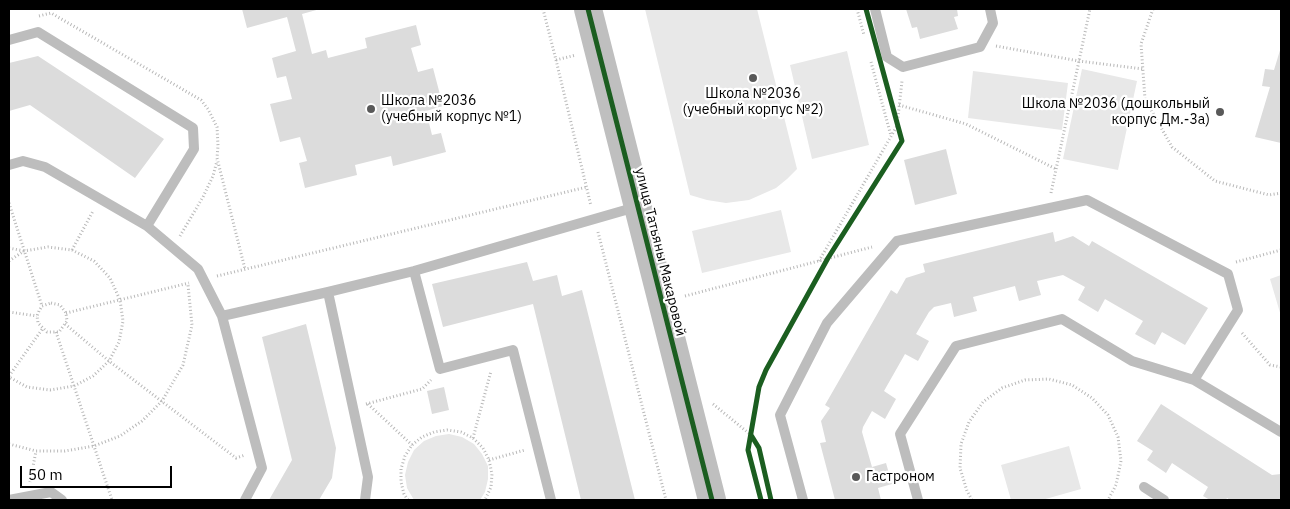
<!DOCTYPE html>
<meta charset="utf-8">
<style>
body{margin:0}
#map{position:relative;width:1290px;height:509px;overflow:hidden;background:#fff;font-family:"IBM Plex Sans",sans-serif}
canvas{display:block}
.frame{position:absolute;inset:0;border:10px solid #000;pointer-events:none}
.scale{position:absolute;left:20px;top:466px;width:152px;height:22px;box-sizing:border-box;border:2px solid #000;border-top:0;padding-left:6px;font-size:15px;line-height:18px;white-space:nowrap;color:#000;-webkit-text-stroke:4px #fff;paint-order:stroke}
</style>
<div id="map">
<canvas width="1290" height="509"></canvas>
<div class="frame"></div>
<div class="scale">50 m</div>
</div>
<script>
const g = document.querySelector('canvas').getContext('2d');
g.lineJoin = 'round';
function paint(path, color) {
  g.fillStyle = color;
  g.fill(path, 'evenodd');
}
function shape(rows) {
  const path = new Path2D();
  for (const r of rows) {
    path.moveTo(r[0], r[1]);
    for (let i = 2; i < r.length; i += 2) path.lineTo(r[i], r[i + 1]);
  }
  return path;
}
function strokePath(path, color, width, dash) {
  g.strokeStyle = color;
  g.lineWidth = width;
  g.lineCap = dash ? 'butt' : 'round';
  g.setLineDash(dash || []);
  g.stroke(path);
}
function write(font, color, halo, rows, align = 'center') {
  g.font = font + ' "IBM Plex Sans",sans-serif';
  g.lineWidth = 4.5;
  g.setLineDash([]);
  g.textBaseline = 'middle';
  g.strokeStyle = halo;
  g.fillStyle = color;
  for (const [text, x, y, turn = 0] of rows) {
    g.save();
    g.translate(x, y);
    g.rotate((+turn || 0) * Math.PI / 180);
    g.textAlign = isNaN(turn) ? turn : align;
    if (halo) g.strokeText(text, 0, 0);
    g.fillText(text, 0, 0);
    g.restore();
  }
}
paint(shape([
 [645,9,757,9,797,169,787,179,776,188,749,200,726,203,707,200,690,195],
 [847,51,869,145,812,159,790,65],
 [1082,69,1137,81,1118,170,1063,159],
 [973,71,1068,83,1062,130,968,118],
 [781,210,791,252,702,273,692,231],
 [1281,275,1281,316,1270,279],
 [449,434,462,437,474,444,482,454,488,466,488,479,485,492,480,500,414,500,407,488,405,475,408,462,414,450,424,441,436,436],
 [1069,446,1081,489,1042,500,1011,500,1001,465]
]), '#e8e8e8');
paint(shape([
 [242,9,320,9,302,14,312,54,326,50,328,58,367,48,365,38,416,25,421,45,411,48,418,72,433,68,443,106,426,111,432,135,441,133,446,152,393,166,391,156,355,165,357,175,305,188,299,163,307,161,300,137,280,142,270,104,292,99,286,76,277,78,272,58,296,51,287,17,247,28],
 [906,9,957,9,958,16,954,17,958,29,920,39,917,27,912,28],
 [1281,47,1281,143,1255,137,1270,87,1262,86,1265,69,1274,70],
 [38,56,164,139,135,178,30,105,9,111,9,63],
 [946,149,957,194,915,205,904,160],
 [1053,232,1055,242,1073,236,1089,246,1092,241,1208,308,1185,345,1162,332,1155,345,1135,334,1143,321,1105,299,1098,312,1078,300,1085,287,1063,275,1037,281,1041,295,1019,301,1015,286,973,297,977,311,954,317,951,303,934,307,929,312,916,334,929,341,918,361,905,354,884,391,896,399,885,419,872,411,863,427,862,432,872,467,886,463,892,484,878,488,881,500,835,500,820,443,826,442,821,421,830,408,825,405,891,290,897,294,906,278,925,272,923,264],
 [527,262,533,281,557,275,562,296,582,290,635,500,581,500,533,304,443,327,432,284],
 [306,324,336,448,332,478,319,500,269,500,292,460,262,337],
 [444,387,449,410,432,414,427,391],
 [1161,404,1272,475,1281,474,1281,500,1230,500,1227,498,1226,500,1210,500,1203,496,1208,487,1172,463,1166,473,1147,460,1153,451,1137,441]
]), '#dcdcdc');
strokePath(shape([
 [543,9,556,60,591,206],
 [857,9,864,35],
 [1153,9,1141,44,1145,99,1172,147,1215,181,1269,195,1281,193],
 [39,16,51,13,201,100,208,109,217,127,218,146,217,158,245,269],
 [996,46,1079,61,1143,69],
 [556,60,576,55],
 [871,62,891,136],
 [899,105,966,124,1056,169],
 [1051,193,1090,9],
 [9,203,42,306],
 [598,232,666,500],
 [180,236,203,197,213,176,217,161],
 [9,248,24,251],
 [72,250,93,211],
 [9,261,24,251,48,247,72,250,94,261,110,278,120,300,123,321,119,342,109,361,93,376,74,386,50,390,27,387,9,377],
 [819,261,897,126,902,81],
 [1236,262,1281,250],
 [217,276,587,187],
 [685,296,872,247],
 [51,303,60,305,66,313,67,321,59,332,47,332,38,323,37,316,39,311,42,306,51,303],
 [9,312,37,316],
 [66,313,189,283],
 [65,324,109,361,236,458,245,455],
 [56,332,112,500],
 [1242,333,1270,365,1281,367],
 [9,376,43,328],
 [366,404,422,389,431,380],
 [368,404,412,445],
 [713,404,751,435],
 [473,438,491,371],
 [9,444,36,451,65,451,94,446,120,436,142,421,162,401,183,365,192,325,188,285],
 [489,460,525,450],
 [30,482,36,451],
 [408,500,404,494,401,482,401,469,405,456,412,445,422,437,434,432,447,430,461,432,473,438,483,448,489,460,492,474,491,487,485,500],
 [972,500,967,491,960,468,961,444,969,422,983,402,1002,388,1025,380,1049,379,1072,385,1092,398,1108,415,1118,437,1121,461,1116,485,1108,500]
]), '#b8b8b8', 3, [1, 2.5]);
strokePath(shape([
 [875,9,887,57,903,67,980,47,993,23,990,9],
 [9,40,38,32,193,128,194,149,147,226],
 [9,165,23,161,45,167,147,226,198,269,222,316],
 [414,271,440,369,513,350,551,500],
 [328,292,368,477,365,500],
 [1144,487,1164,500],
 [9,500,51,492,62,500],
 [245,500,262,468,222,316,328,292,414,271,636,207],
 [803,500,780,415,827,323,897,241,1087,200,1228,274,1238,310,1194,380],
 [918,500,900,434,956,346,1062,319,1132,361,1194,380,1281,432]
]), '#bdbdbd', 10);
strokePath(shape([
 [588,9,712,500]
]), '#bfbfbf', 28);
strokePath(shape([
 [588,9,712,500],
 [751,435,759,448,771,500],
 [761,500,748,450,759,387,766,370,828,258,902,141,866,9]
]), '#1b5e20', 5);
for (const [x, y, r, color] of [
 [753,78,5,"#595959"],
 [371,109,5,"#595959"],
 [1220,112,5,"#595959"],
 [856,477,5,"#595959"]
]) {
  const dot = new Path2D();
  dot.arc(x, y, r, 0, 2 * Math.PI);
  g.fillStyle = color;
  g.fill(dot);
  strokePath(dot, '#fff', 2);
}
write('14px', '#000', '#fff', [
 ["Школа №2036",753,94,"center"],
 ["(учебный корпус №2)",753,110,"center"],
 ["Школа №2036",381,101],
 ["(учебный корпус №1)",381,117],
 ["Школа №2036 (дошкольный",1210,104,"right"],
 ["корпус Дм.-3а)",1210,120,"right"],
 ["Гастроном",866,477]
], 'left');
write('14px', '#000', '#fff', [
 ["улица Татьяны Макаровой",660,252,76]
]);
</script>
